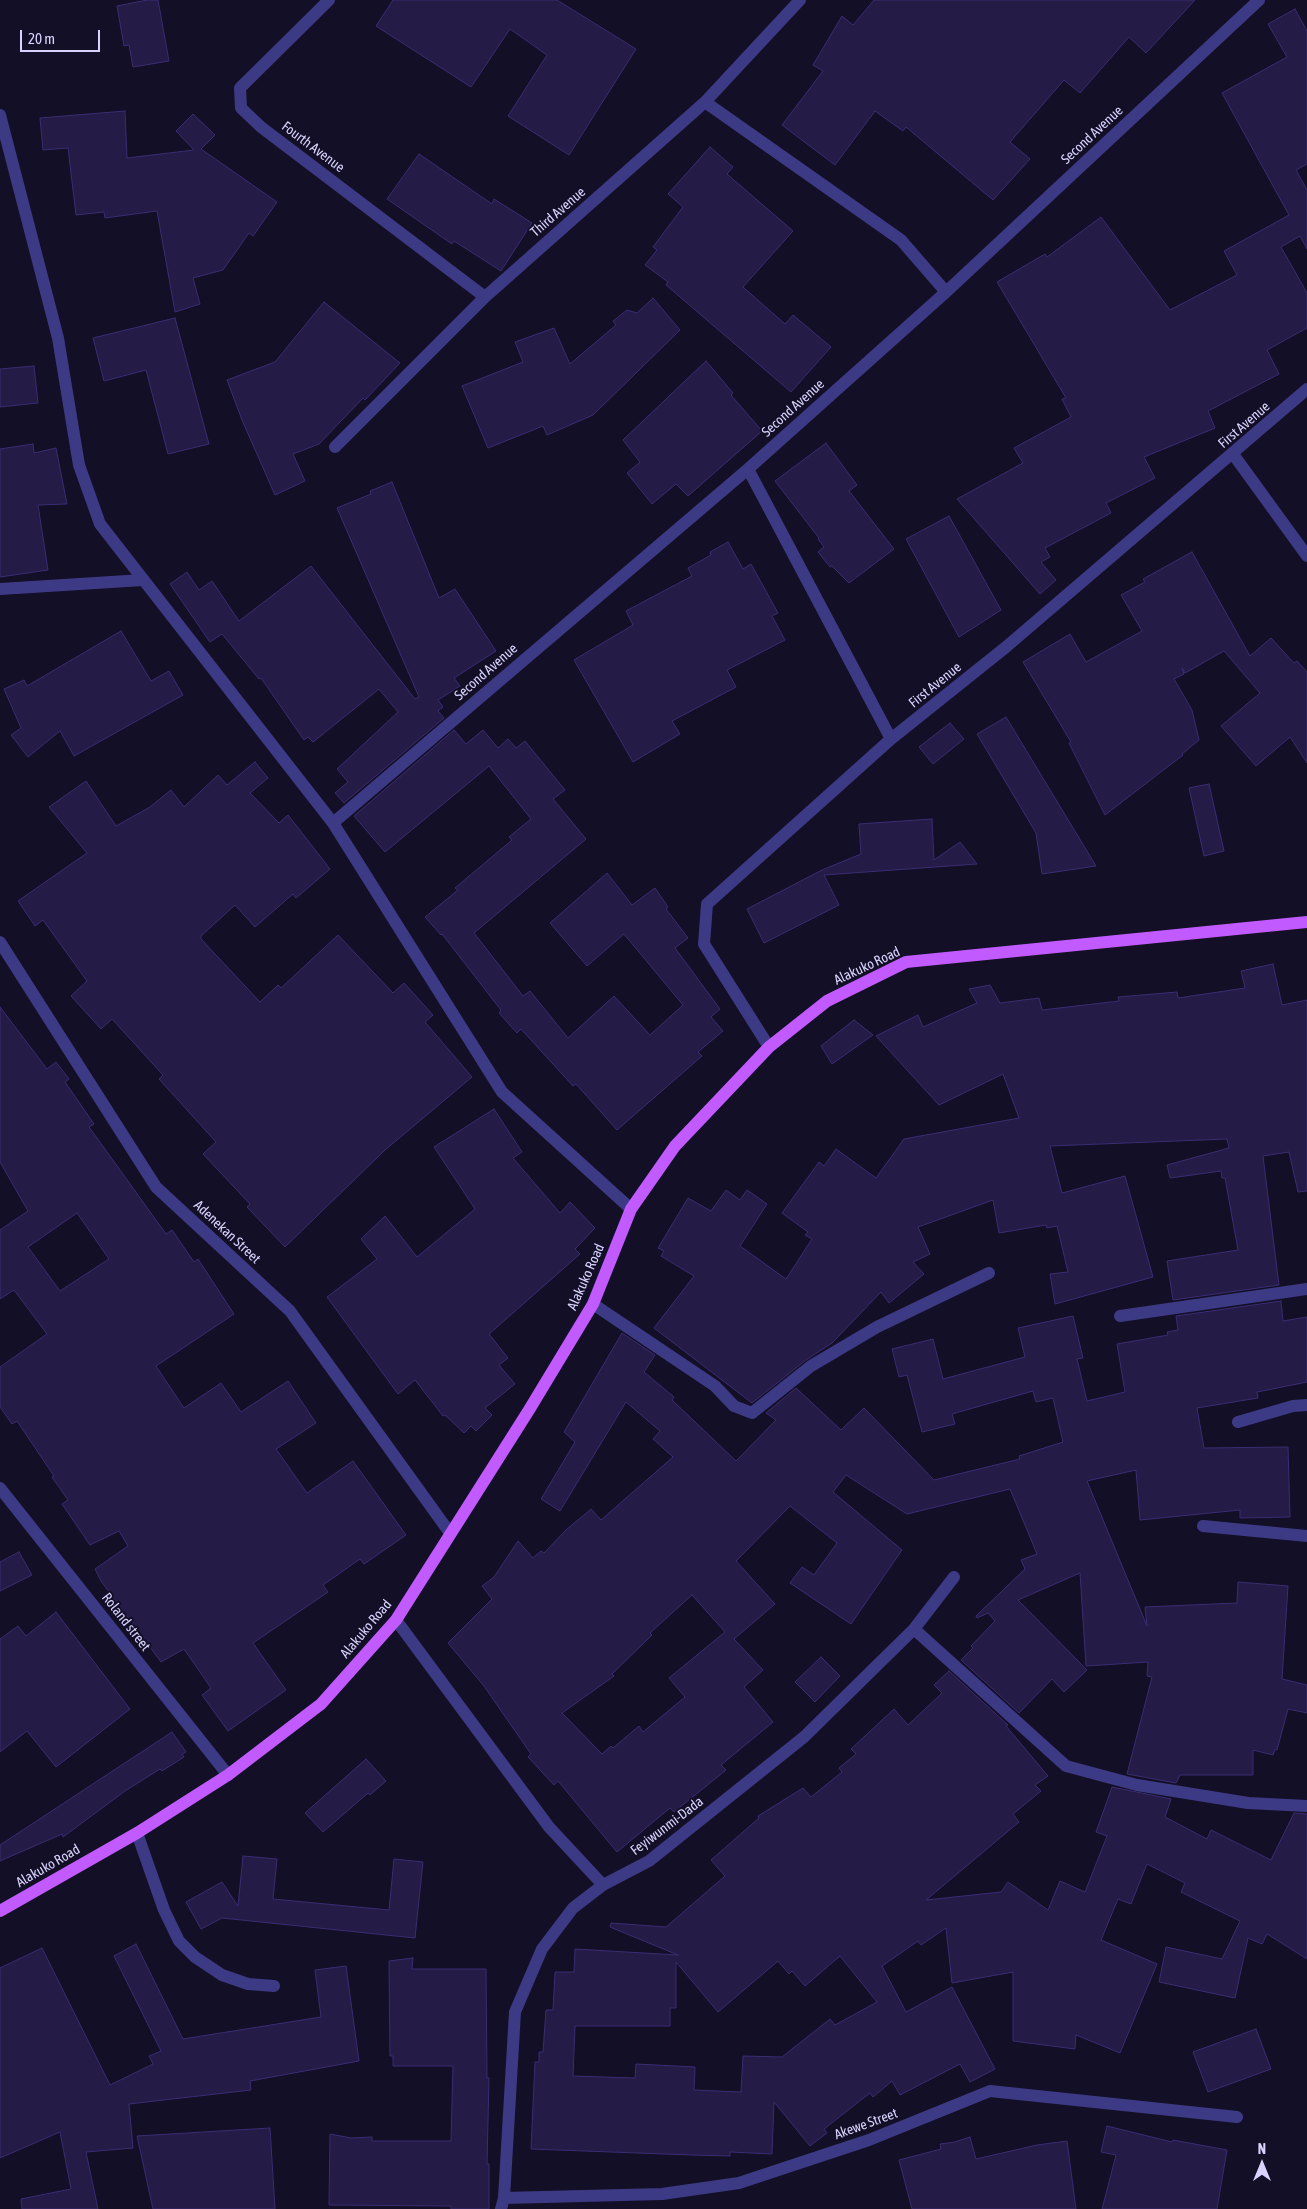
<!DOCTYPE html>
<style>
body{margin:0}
#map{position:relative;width:1307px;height:2209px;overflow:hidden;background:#130f26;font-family:"Asap Condensed",sans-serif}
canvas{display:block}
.north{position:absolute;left:1237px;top:2139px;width:50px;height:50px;-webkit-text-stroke:4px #130f26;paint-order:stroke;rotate:0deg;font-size:14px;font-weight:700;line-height:20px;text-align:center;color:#d9d4ff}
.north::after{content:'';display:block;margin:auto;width:18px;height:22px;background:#d9d4ff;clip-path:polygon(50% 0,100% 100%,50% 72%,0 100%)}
.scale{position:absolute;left:20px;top:30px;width:80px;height:22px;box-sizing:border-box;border:2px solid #d9d4ff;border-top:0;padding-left:6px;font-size:15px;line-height:18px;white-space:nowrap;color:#d9d4ff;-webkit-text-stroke:4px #130f26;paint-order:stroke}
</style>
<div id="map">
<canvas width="1307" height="2209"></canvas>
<div class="north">N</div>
<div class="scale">20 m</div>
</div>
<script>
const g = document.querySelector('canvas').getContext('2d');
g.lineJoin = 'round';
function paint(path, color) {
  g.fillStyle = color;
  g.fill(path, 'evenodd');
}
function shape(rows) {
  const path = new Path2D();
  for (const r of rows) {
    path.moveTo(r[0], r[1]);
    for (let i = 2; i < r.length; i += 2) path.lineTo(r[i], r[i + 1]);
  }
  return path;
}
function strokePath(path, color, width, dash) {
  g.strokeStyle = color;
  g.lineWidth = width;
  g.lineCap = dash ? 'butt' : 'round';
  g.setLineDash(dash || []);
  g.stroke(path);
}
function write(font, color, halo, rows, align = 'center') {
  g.font = font + ' "Asap Condensed",sans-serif';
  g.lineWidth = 4;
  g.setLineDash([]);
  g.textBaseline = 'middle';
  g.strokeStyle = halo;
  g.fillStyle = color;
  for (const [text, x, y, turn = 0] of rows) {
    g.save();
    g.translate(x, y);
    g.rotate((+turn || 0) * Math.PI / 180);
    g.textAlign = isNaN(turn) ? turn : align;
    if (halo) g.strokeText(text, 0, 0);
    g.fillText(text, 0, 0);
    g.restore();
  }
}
const building = shape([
 [147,0,158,0,169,61,133,67,129,45,124,46,117,6,147,0],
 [393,0,557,0,636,49,569,155,508,116,547,55,510,29,471,87,376,26,393,0],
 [874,0,1195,0,1146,53,1129,37,1080,93,1064,80,1010,142,1030,159,993,200,906,127,903,131,875,111,835,165,782,125,823,71,813,65,842,16,853,25,874,0],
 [1295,9,1307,31,1307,164,1296,170,1307,190,1307,249,1300,236,1281,247,1307,293,1307,328,1267,350,1279,374,1208,411,1215,428,1144,457,1155,478,1106,503,1111,513,1045,548,1050,557,1041,562,1056,580,1040,594,957,499,1023,463,1014,448,1071,417,1062,399,1066,398,997,282,1045,254,1047,257,1101,217,1170,310,1237,275,1224,251,1289,215,1222,93,1287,57,1268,24,1295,9],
 [125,111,127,158,194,150,176,131,193,114,215,135,201,149,277,202,253,236,249,233,223,270,193,278,200,304,175,312,157,211,105,218,104,212,76,215,68,148,43,150,40,118,125,111],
 [710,147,733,167,727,174,793,231,743,287,785,324,793,315,831,347,791,392,666,285,668,282,645,265,657,250,653,247,683,207,668,194,710,147],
 [419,154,492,204,494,199,532,223,501,271,454,241,452,244,387,199,419,154],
 [653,298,680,330,593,415,547,435,543,426,488,448,462,386,523,362,515,342,554,328,570,364,616,325,613,321,627,310,637,313,653,298],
 [324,302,400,363,365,400,363,398,319,444,293,454,305,481,275,495,242,420,227,380,275,362,324,302],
 [175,318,209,444,168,454,146,370,104,381,93,338,175,318],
 [706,361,733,393,731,395,762,431,688,496,676,484,652,504,627,473,640,462,623,440,706,361],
 [34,366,38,403,0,407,0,369,34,366],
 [826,443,857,485,849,491,894,549,849,583,832,566,830,567,818,552,824,547,818,539,819,538,775,481,826,443],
 [33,444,34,453,56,448,67,504,38,505,48,570,0,577,0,449,33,444],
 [392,482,439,598,455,589,496,651,454,678,460,686,438,700,443,707,438,711,444,718,344,803,335,793,348,782,337,769,398,712,379,689,313,742,308,737,304,740,261,678,259,679,222,634,210,642,170,584,187,572,199,590,212,581,239,621,311,566,415,699,419,697,337,508,371,494,370,491,392,482],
 [949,516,1001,610,959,637,906,539,949,516],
 [728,542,743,569,751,564,778,613,772,616,785,640,727,670,736,687,672,721,680,734,633,762,574,660,633,625,626,611,692,576,688,568,711,555,710,552,728,542],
 [1192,552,1250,656,1271,638,1294,663,1297,661,1307,672,1307,763,1290,737,1256,766,1221,726,1260,693,1224,651,1185,673,1182,668,1184,674,1174,679,1192,710,1199,740,1182,754,1183,755,1105,815,1069,743,1071,742,1023,662,1070,634,1086,662,1142,631,1121,595,1145,582,1143,579,1192,552],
 [121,631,151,681,169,671,183,695,74,756,60,731,28,757,11,735,21,728,4,689,24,680,27,686,121,631],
 [1006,717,1096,866,1042,874,1036,833,977,734,1006,717],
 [950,723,964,739,933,764,919,747,950,723],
 [454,730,466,744,483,730,498,748,508,739,516,748,525,741,565,790,553,799,586,839,474,933,523,996,530,991,568,1038,614,996,650,1035,683,1005,624,934,587,966,550,923,607,873,632,905,655,888,668,907,666,909,688,938,675,948,720,1009,711,1017,723,1031,698,1052,702,1056,617,1130,576,1084,573,1086,521,1029,517,1033,499,1013,501,1010,442,934,441,935,425,917,458,890,455,888,512,840,509,837,531,819,489,766,385,852,354,816,454,730],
 [255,762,268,778,250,793,279,823,288,815,330,869,296,898,293,894,255,927,235,905,201,936,201,939,260,1002,278,985,281,988,338,935,393,993,404,983,433,1015,425,1022,472,1077,385,1150,285,1247,247,1207,250,1204,203,1154,216,1142,159,1079,163,1075,112,1019,101,1029,71,996,87,981,43,920,35,926,18,901,87,853,49,807,86,781,116,826,150,807,171,790,184,807,218,775,227,785,255,762],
 [1209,784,1224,851,1204,856,1189,788,1209,784],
 [932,819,934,860,960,842,977,864,824,875,839,905,764,943,747,909,822,870,861,854,859,824,932,819],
 [1273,964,1282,1005,1307,1000,1307,1191,1298,1192,1289,1152,1263,1156,1279,1285,1173,1300,1167,1261,1238,1250,1225,1178,1222,1178,1221,1171,1170,1178,1167,1165,1229,1148,1227,1139,1050,1146,1062,1193,1125,1176,1153,1277,1055,1304,1050,1274,1068,1272,1057,1226,1047,1228,1046,1225,999,1233,993,1200,918,1227,930,1254,913,1262,924,1274,889,1303,881,1292,832,1343,806,1360,752,1403,654,1328,694,1276,661,1256,664,1251,658,1248,688,1198,711,1211,726,1190,740,1200,747,1190,767,1204,740,1246,786,1279,812,1239,805,1235,808,1232,782,1213,819,1162,824,1166,836,1149,876,1178,904,1139,1019,1118,1003,1074,939,1105,876,1036,918,1015,923,1027,977,1003,969,989,990,985,1000,1003,1039,998,1042,1010,1119,1001,1118,997,1177,992,1178,998,1245,988,1241,971,1273,964],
 [0,1007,47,1069,56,1062,69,1079,65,1082,94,1124,89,1127,166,1234,172,1230,194,1262,198,1259,234,1314,156,1366,184,1408,221,1383,241,1412,288,1381,316,1423,276,1449,307,1493,353,1461,406,1535,364,1564,360,1559,323,1585,328,1592,253,1643,286,1690,228,1731,202,1695,211,1688,184,1649,161,1662,101,1581,95,1569,128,1546,119,1531,90,1545,62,1504,68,1500,52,1477,54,1476,17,1421,12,1424,0,1407,0,1367,47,1334,14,1290,0,1299,0,1230,28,1211,0,1162,0,1007],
 [77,1213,109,1259,60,1291,28,1247,77,1213],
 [854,1020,873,1035,832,1064,821,1046,854,1020],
 [494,1109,522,1152,513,1158,560,1213,570,1202,595,1228,575,1249,580,1254,489,1334,508,1358,499,1365,515,1384,485,1408,492,1415,476,1431,471,1426,464,1433,445,1415,443,1416,415,1380,398,1394,327,1297,377,1259,361,1239,385,1216,417,1257,475,1209,434,1147,494,1109],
 [1281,1301,1283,1321,1307,1317,1307,1382,1257,1392,1258,1398,1197,1408,1204,1448,1288,1447,1290,1517,1240,1518,1240,1510,1140,1520,1136,1470,1087,1481,1147,1626,1145,1607,1237,1603,1238,1582,1288,1586,1282,1679,1307,1685,1307,1713,1288,1709,1277,1750,1275,1749,1273,1755,1253,1750,1253,1775,1180,1775,1176,1783,1127,1774,1152,1677,1147,1676,1148,1662,1086,1666,1080,1573,1018,1600,1087,1670,1064,1692,1052,1679,1019,1713,961,1660,973,1648,971,1646,995,1621,988,1613,977,1618,976,1616,1025,1569,1021,1560,1037,1554,1010,1489,907,1514,846,1475,833,1492,902,1550,851,1624,790,1583,802,1567,814,1575,837,1543,790,1506,736,1561,775,1604,734,1639,763,1670,744,1687,773,1722,721,1765,726,1770,674,1812,670,1808,617,1852,558,1781,554,1785,528,1757,531,1754,484,1686,448,1643,492,1599,482,1586,494,1577,518,1541,533,1558,541,1551,544,1553,566,1530,591,1509,601,1520,673,1457,653,1439,660,1431,626,1402,560,1511,541,1499,575,1442,564,1432,622,1333,655,1355,644,1372,674,1397,672,1400,736,1461,776,1420,766,1413,796,1388,841,1430,864,1408,934,1480,1020,1459,1019,1456,1063,1442,1053,1398,1036,1402,1033,1391,952,1414,955,1424,922,1432,907,1375,899,1377,892,1349,933,1339,943,1379,1025,1357,1018,1328,1073,1316,1083,1358,1077,1359,1087,1401,1125,1392,1117,1344,1168,1335,1167,1332,1178,1330,1176,1316,1281,1301],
 [692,1595,725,1632,669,1678,685,1697,643,1732,639,1726,613,1748,611,1746,602,1754,562,1713,614,1676,612,1674,652,1635,650,1633,692,1595],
 [19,1552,32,1575,0,1591,0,1562,19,1552],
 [56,1612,130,1709,56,1767,27,1731,0,1752,0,1639,18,1626,26,1636,56,1612],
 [821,1657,840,1676,815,1702,795,1682,821,1657],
 [949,1671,1008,1725,1006,1726,1048,1776,1035,1785,1041,1791,1013,1814,1019,1822,926,1900,1001,1892,1008,1882,1048,1910,1060,1881,1085,1892,1107,1836,1096,1832,1112,1787,1171,1799,1165,1817,1207,1839,1211,1830,1271,1860,1294,1813,1307,1814,1307,1959,1267,1934,1262,1944,1248,1938,1235,1998,1159,1982,1166,1947,1222,1959,1240,1921,1181,1892,1185,1883,1147,1864,1131,1904,1118,1899,1101,1940,1157,1964,1120,2053,1076,2035,1075,2049,1013,2041,1013,1972,952,1983,946,1928,921,1945,918,1941,882,1966,906,2012,952,1987,995,2069,970,2082,960,2064,958,2065,900,2095,892,2081,873,2097,870,2093,824,2129,827,2133,810,2146,774,2102,772,2154,730,2152,730,2156,691,2155,531,2149,535,2062,539,2062,539,2052,543,2052,546,2010,553,2010,555,1972,574,1972,575,1949,678,1955,610,1927,611,1923,666,1927,725,1876,711,1860,759,1818,758,1816,803,1788,811,1797,842,1772,839,1768,856,1754,851,1749,894,1709,908,1725,942,1693,934,1685,949,1671],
 [840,1956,877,2002,835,2025,830,2019,782,2057,743,2056,741,2092,694,2090,695,2067,636,2064,635,2078,573,2076,575,2026,670,2026,670,2008,676,2008,676,1962,718,2012,778,1961,789,1974,792,1971,805,1986,840,1956],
 [172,1732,186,1752,182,1754,184,1757,162,1771,160,1769,125,1791,63,1837,62,1834,0,1861,0,1845,172,1732],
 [366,1759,386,1781,370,1795,368,1793,323,1832,305,1813,366,1759],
 [243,1856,277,1859,273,1899,389,1910,394,1859,423,1862,415,1938,222,1918,201,1929,186,1902,222,1882,238,1906,243,1856],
 [136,1944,183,2039,321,2017,315,1970,346,1966,359,2061,250,2081,251,2090,129,2104,133,2148,86,2152,98,2209,22,2209,21,2199,71,2189,60,2132,0,2158,0,1968,42,1948,110,2085,153,2064,149,2056,161,2051,114,1956,136,1944],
 [413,1958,412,1969,486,1969,487,2078,489,2078,487,2164,489,2164,489,2209,451,2209,451,2206,329,2205,330,2134,351,2138,372,2137,372,2141,451,2141,453,2066,393,2066,393,2056,390,2056,389,1961,413,1958],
 [1256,2029,1271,2069,1208,2092,1193,2052,1256,2029],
 [1107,2126,1172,2142,1173,2140,1227,2150,1217,2209,1102,2209,1116,2155,1101,2152,1107,2126],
 [270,2128,275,2209,153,2209,137,2136,270,2128],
 [970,2137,976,2159,1037,2145,1067,2141,1076,2209,912,2209,899,2160,941,2149,940,2144,955,2142,970,2137]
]);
paint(building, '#241b47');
strokePath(building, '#3b2d73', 1);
strokePath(shape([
 [329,0,240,88,241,108,261,127,485,297],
 [705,102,901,240,946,292],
 [0,115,58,338,79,465,100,524,333,823,502,1092,631,1209],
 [335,447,485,297,705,102,800,0],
 [1233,454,1307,556],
 [748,469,891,739],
 [0,589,143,580],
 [333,823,748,469,946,292,1259,0],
 [0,942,156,1187,290,1311,450,1533],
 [769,1047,704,944,707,904,891,739,1006,647,1307,389],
 [593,1304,715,1386,734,1406,752,1413,811,1366,877,1327,989,1273],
 [1120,1316,1307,1289],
 [1238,1422,1293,1406,1307,1405],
 [0,1488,228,1775],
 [1203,1526,1307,1536],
 [396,1620,549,1827,603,1885],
 [914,1629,1066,1766,1137,1785,1248,1803,1307,1806],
 [137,1833,164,1910,179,1941,195,1957,222,1975,248,1984,274,1986],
 [504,2198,662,2194,739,2183,869,2140,990,2091,1237,2117],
 [501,2209,504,2198,515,2012,542,1949,573,1908,603,1885,649,1861,804,1737,914,1629,954,1577]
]), '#3d3a85', 12);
strokePath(shape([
 [0,1911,137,1833,228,1775,321,1704,396,1620,529,1410,593,1304,631,1209,675,1146,769,1047,827,1001,906,962,1307,922]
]), '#c25bff', 12);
write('14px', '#d9d4ff', '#130f26', [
 ["Second Avenue",1092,135,-43],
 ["Fourth Avenue",313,147,37],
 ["Third Avenue",558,212,-41],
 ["Second Avenue",793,408,-42],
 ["First Avenue",1244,425,-41],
 ["Second Avenue",486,672,-41],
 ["First Avenue",935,685,-39],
 ["Alakuko Road",867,966,-25],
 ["Adenekan Street",227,1232,43],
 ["Alakuko Road",586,1277,-66],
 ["Roland street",126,1622,52],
 ["Alakuko Road",366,1629,-50],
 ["Feyiwunmi-Dada",667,1826,-37],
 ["Alakuko Road",48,1866,-30],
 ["Akewe Street",866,2124,-20]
]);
</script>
